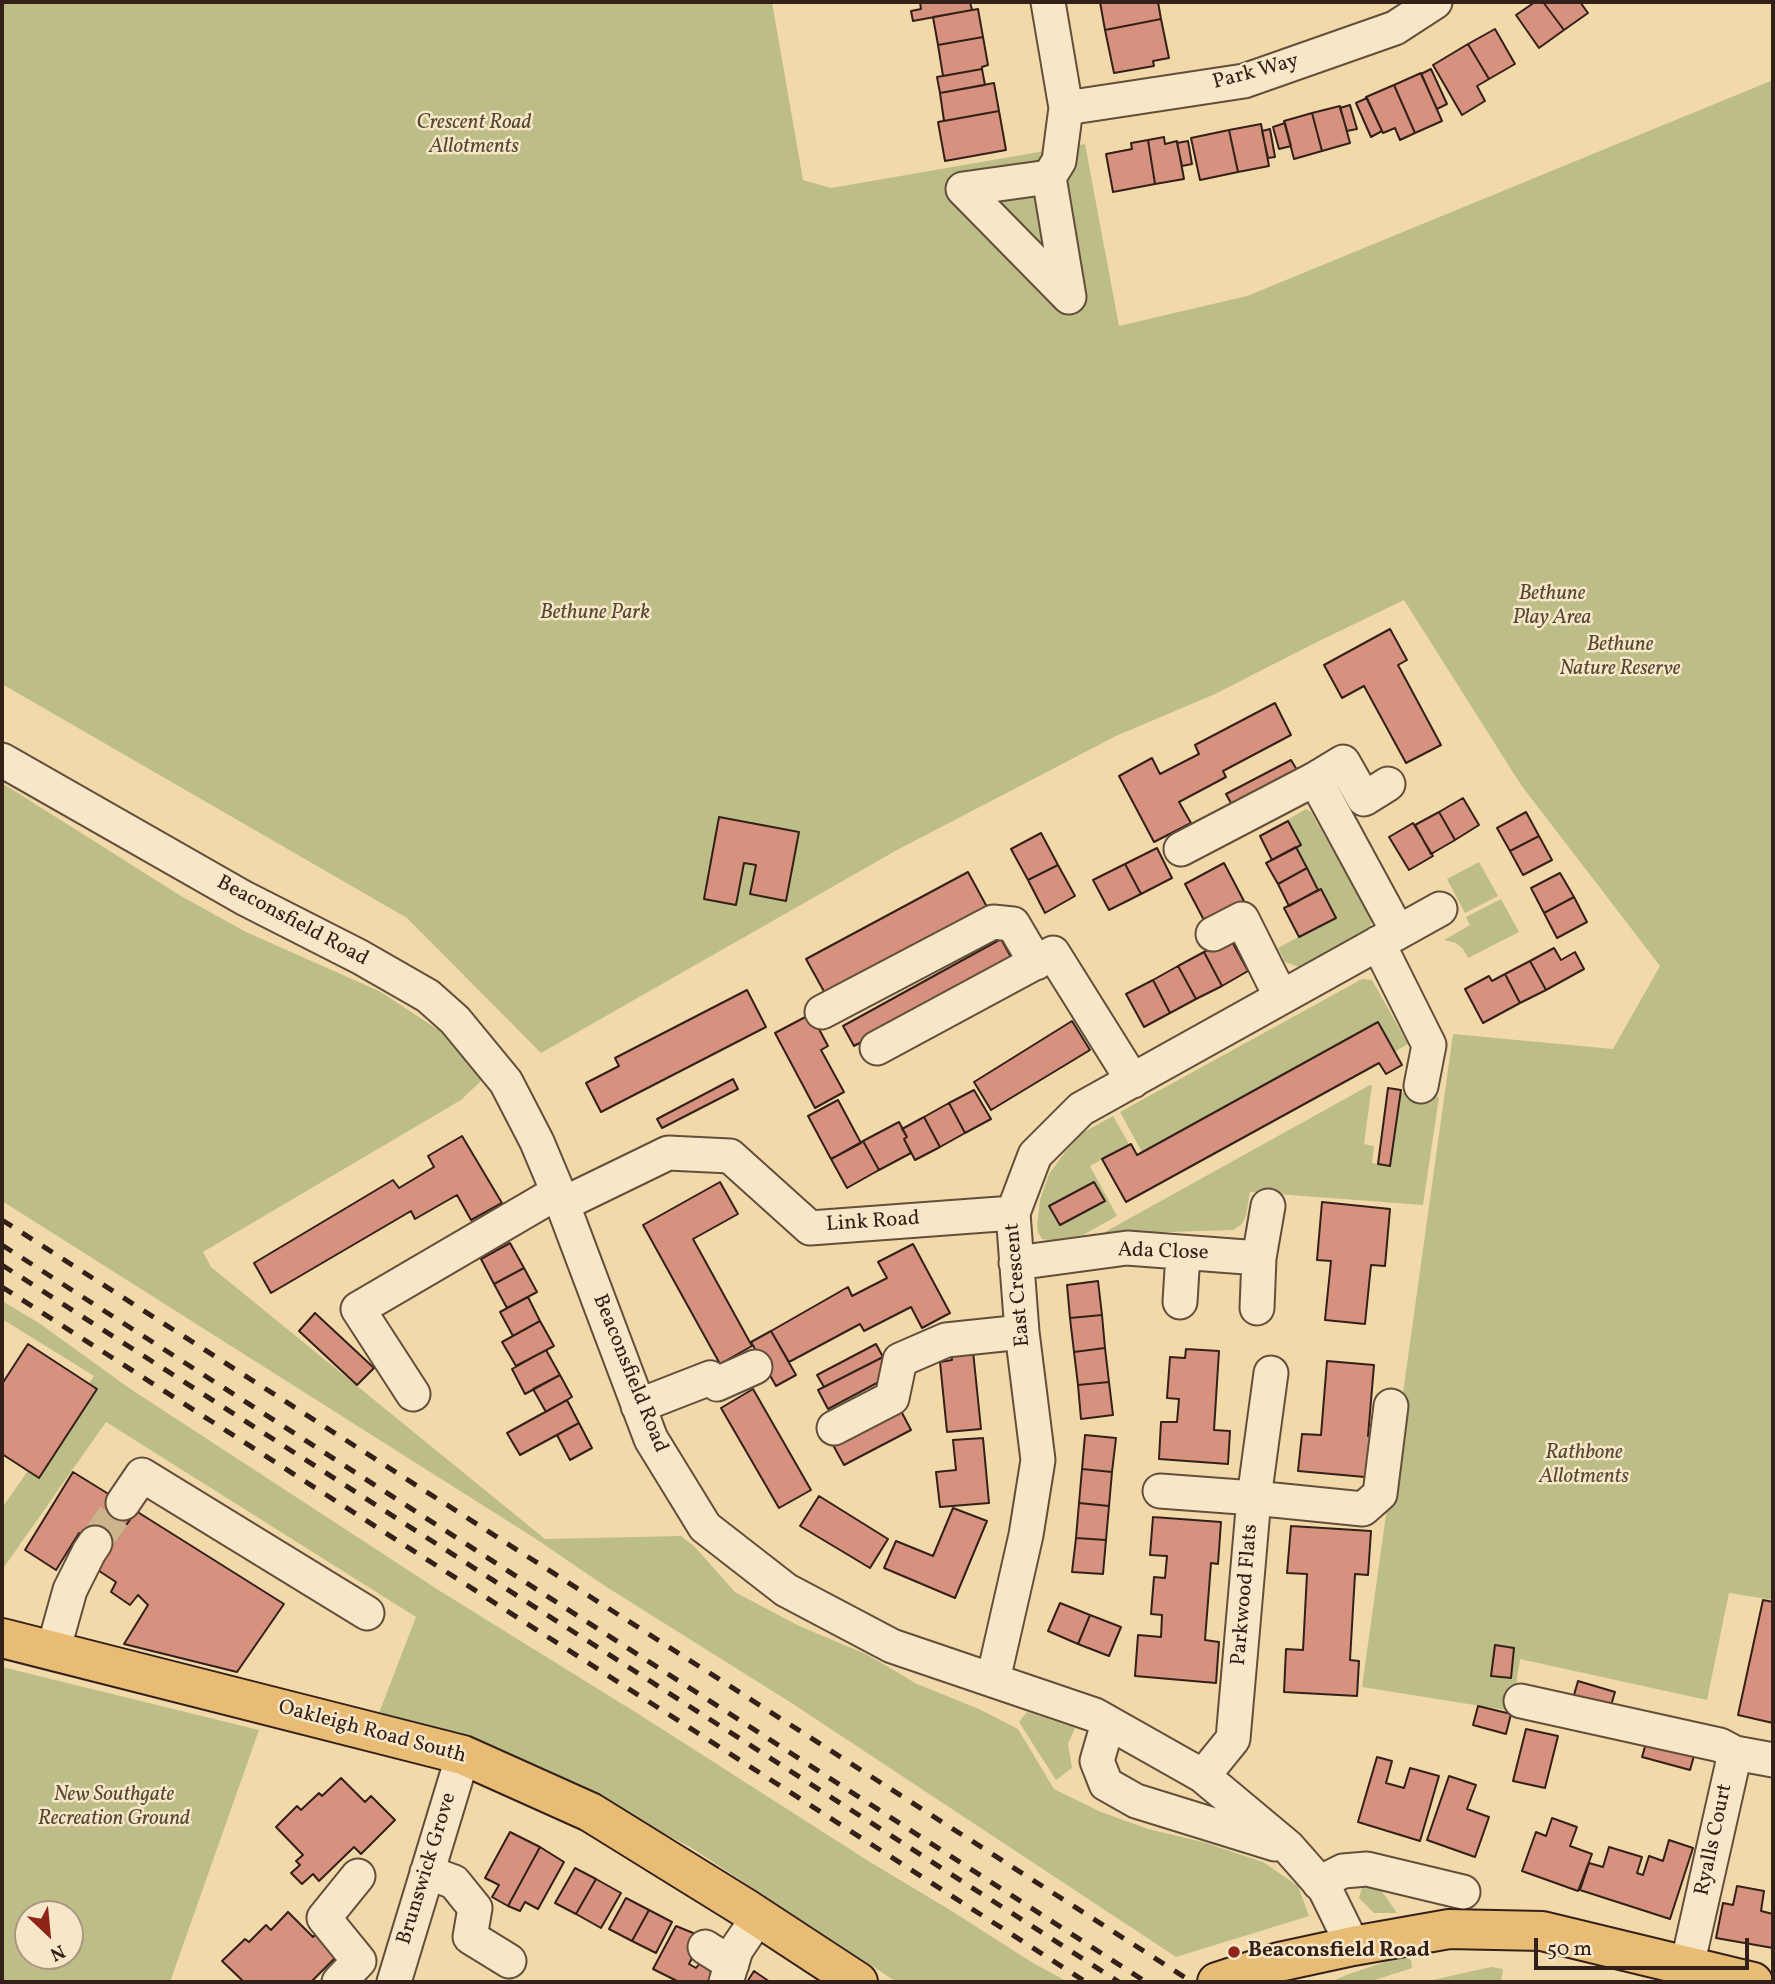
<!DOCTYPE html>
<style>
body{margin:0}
#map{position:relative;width:1775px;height:1984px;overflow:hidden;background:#f2d9aa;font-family:Vollkorn,serif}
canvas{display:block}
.frame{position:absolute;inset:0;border:4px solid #332018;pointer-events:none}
.north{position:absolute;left:14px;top:1900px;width:70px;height:70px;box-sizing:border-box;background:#f7e6c8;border:2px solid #a99782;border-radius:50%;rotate:154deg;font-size:19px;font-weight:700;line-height:28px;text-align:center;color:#332018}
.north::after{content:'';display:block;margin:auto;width:24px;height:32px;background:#8f2418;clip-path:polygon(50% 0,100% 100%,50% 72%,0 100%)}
.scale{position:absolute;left:1534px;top:1938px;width:215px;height:32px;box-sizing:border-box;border:4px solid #332018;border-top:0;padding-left:9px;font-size:21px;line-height:24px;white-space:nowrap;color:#332018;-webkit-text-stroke:5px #f7e6c8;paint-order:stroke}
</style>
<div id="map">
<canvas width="1775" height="1984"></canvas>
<div class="frame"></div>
<div class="north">N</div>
<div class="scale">50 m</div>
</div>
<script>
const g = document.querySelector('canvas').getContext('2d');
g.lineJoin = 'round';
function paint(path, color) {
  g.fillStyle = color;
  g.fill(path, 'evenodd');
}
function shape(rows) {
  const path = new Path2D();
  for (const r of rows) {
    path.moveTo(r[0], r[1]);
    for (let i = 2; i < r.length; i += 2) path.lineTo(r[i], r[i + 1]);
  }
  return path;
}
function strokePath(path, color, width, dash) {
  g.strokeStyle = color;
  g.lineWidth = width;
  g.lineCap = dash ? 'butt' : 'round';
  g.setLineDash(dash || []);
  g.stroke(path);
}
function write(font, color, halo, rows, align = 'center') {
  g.font = font + ' Vollkorn,serif';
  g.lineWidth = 5;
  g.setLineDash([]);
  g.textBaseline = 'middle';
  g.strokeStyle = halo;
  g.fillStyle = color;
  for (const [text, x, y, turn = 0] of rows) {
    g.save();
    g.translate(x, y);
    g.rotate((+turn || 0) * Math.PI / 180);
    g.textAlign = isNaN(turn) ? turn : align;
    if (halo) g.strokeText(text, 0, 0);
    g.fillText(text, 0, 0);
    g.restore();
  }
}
paint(shape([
 [2,2,772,2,803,180,831,188,1085,144,1119,326,1247,296,1773,80,1773,1600,1729,1593,1707,1700,1520,1659,1512,1711,1362,1687,1453,1034,1613,1049,1660,966,1521,785,1404,600,1317,642,1215,694,1116,736,897,850,541,1053,407,918,2,684],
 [2,783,181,896,246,932,381,992,449,1037,484,1078,461,1100,203,1252,211,1267,545,1539,681,1536,694,1546,735,1592,797,1625,868,1655,917,1684,979,1709,1018,1729,1054,1789,1101,1812,1148,1829,1203,1842,1263,1862,1298,1886,1309,1916,1176,1957,793,1704,605,1586,536,1539,2,1201],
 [1306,809,1311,812,1373,921,1367,930,1299,967,1285,962,1278,948,1336,917,1321,889,1318,890,1296,847,1300,845,1287,820],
 [1479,862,1498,896,1465,913,1447,879],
 [1501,899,1519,932,1468,958,1463,949,1456,943,1444,940,1470,925,1466,917],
 [1362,979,1372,980,1408,1044,1394,1052,1378,1022,1142,1152,1120,1112],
 [1370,1085,1372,1085,1364,1144,1374,1146,1372,1163,1390,1166,1401,1093,1439,1097,1423,1205,1250,1192,1246,1216,1242,1224,1233,1230,1105,1234,1105,1232],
 [1113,1116,1129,1144,1090,1166,1117,1216,1083,1235,1050,1240,1042,1239,1038,1232,1037,1225,1040,1200,1049,1174,1065,1152,1082,1133],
 [2,1301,39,1323,129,1388,440,1591,640,1715,870,1862,950,1910,1033,1963,1068,1982,900,1982,892,1979,690,1847,574,1786,471,1742,379,1713,416,1617,106,1422,2,1570,2,1508,94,1376,2,1319],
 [2,1667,259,1730,170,1982,2,1982],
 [28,1914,70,1914,70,1956,28,1956],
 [1027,1712,1075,1728,1068,1744,1072,1768,1056,1780,1019,1722],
 [1364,1881,1379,1887,1397,1913,1374,1913,1359,1898],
 [1403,1956,1411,1960,1412,1968,1369,1982,1330,1982,1349,1974],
 [1491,1967,1503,1969,1501,1982,1424,1982]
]), '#bdbe87');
const building = shape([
 [920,2,970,2,972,10,913,21,911,11,921,9,920,2],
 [1100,2,1158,2,1161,19,1105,30,1100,2],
 [1535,2,1543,2,1564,30,1539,48,1516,15,1535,2],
 [1543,2,1580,2,1588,13,1564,30,1543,2],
 [978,9,983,37,938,45,933,17,978,9],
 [1161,19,1169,58,1153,61,1154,66,1114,73,1105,30,1161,19],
 [1495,29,1515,64,1489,79,1468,44,1495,29],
 [983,37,988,65,982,67,982,69,943,76,938,45,983,37],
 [1468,44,1489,79,1477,86,1485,101,1462,115,1433,65,1468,44],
 [982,69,985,85,940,93,937,77,982,69],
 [1431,69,1447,104,1437,109,1421,74,1431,69],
 [1421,73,1442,121,1415,133,1394,85,1421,73],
 [994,83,999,111,944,121,940,93,994,83],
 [1394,85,1415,133,1400,140,1395,128,1383,133,1366,97,1394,85],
 [1367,98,1382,131,1371,137,1356,103,1367,98],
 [1350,105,1357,129,1347,131,1340,108,1350,105],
 [1340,106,1350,143,1322,151,1312,113,1340,106],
 [999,111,1006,150,945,161,938,122,999,111],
 [1312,113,1322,151,1294,159,1284,121,1312,113],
 [1285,123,1291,146,1279,149,1273,127,1285,123],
 [1261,124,1269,166,1238,172,1229,130,1261,124],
 [1270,129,1275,157,1268,158,1262,131,1270,129],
 [1229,130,1238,172,1200,180,1191,138,1229,130],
 [1164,137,1165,144,1177,141,1184,179,1155,184,1148,140,1164,137],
 [1148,140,1155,184,1113,192,1106,154,1132,149,1131,143,1148,140],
 [1188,141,1192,164,1182,166,1177,143,1188,141],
 [1390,629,1407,660,1398,665,1441,745,1406,763,1364,686,1342,698,1324,665,1390,629],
 [1275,703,1291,735,1223,771,1226,777,1179,802,1191,823,1154,842,1119,776,1152,758,1160,774,1199,754,1195,745,1275,703],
 [1291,760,1297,770,1232,805,1226,794,1291,760],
 [1463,798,1479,825,1455,840,1439,812,1463,798],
 [1439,812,1455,840,1431,854,1415,825,1439,812],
 [1526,812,1539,836,1510,851,1497,828,1526,812],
 [719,817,799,832,786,901,750,894,756,865,744,863,736,905,704,899,719,817],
 [1288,821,1301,845,1272,860,1260,836,1288,821],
 [1413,823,1433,856,1409,870,1389,837,1413,823],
 [1041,833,1058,865,1028,880,1011,849,1041,833],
 [1539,836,1552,860,1523,875,1510,851,1539,836],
 [1296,847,1307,868,1278,884,1266,863,1296,847],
 [1157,848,1172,878,1141,894,1125,864,1157,848],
 [1224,863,1245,903,1206,924,1185,884,1224,863],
 [1125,864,1141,894,1109,910,1093,880,1125,864],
 [1058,865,1075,896,1045,913,1028,880,1058,865],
 [1307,868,1318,890,1289,906,1278,884,1307,868],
 [968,872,987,907,826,995,806,959,968,872],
 [1560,873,1574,897,1544,913,1531,888,1560,873],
 [1321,889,1336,918,1299,937,1284,908,1321,889],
 [1574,897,1587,922,1557,938,1544,913,1574,897],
 [1230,938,1248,971,1222,986,1204,952,1230,938],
 [1001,939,1012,959,854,1046,843,1026,1001,939],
 [1554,948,1561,960,1575,952,1584,969,1546,990,1530,961,1554,948],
 [1204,952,1222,986,1196,999,1178,966,1204,952],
 [1530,961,1546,990,1520,1003,1505,974,1530,961],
 [1178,966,1196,999,1170,1013,1153,980,1178,966],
 [1505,974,1520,1003,1483,1023,1465,989,1489,976,1492,981,1505,974],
 [1153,980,1170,1013,1144,1027,1126,994,1153,980],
 [747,990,766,1027,601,1112,586,1083,619,1066,615,1058,747,990],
 [811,1014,828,1046,821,1050,844,1092,815,1108,775,1033,811,1014],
 [1072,1021,1090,1050,991,1110,974,1082,1072,1021],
 [1378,1022,1402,1065,1386,1074,1379,1063,1126,1202,1102,1159,1131,1144,1137,1155,1139,1154,1378,1022],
 [733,1079,738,1089,662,1128,657,1119,733,1079],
 [1388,1088,1401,1090,1390,1166,1378,1164,1388,1088],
 [974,1090,991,1119,965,1133,949,1103,974,1090],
 [838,1100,861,1143,831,1159,808,1116,838,1100],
 [949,1103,965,1133,940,1147,924,1117,949,1103],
 [924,1117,940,1147,915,1160,904,1139,907,1137,902,1129,924,1117],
 [899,1122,907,1137,904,1139,911,1153,879,1170,863,1141,899,1122],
 [462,1136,502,1203,471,1220,457,1195,415,1219,411,1211,271,1293,254,1263,393,1180,399,1188,434,1167,428,1156,462,1136],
 [863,1141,879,1170,847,1188,831,1159,863,1141],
 [720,1182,738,1214,693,1239,752,1346,720,1364,643,1225,720,1182],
 [1094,1182,1105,1201,1060,1225,1049,1206,1094,1182],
 [1322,1202,1390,1209,1385,1266,1371,1265,1365,1324,1325,1320,1331,1261,1317,1260,1322,1202],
 [510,1243,524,1268,494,1284,481,1259,510,1243],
 [913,1244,950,1313,922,1328,911,1307,864,1331,860,1324,789,1362,771,1331,848,1287,852,1296,887,1278,878,1262,913,1244],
 [524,1268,537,1292,507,1308,494,1284,524,1268],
 [1098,1281,1102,1315,1070,1318,1067,1285,1098,1281],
 [528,1297,540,1321,513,1336,500,1312,528,1297],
 [315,1313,374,1368,357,1385,299,1331,315,1313],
 [1102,1315,1105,1348,1074,1352,1070,1318,1102,1315],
 [540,1321,554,1346,516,1366,502,1342,540,1321],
 [771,1331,796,1375,776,1386,751,1342,771,1331],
 [28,1344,97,1389,39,1478,2,1454,2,1384,28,1344],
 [876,1344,883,1357,824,1387,817,1375,876,1344],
 [1105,1348,1109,1382,1078,1385,1074,1352,1105,1348],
 [1186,1349,1219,1351,1214,1430,1230,1431,1228,1464,1159,1459,1161,1422,1177,1422,1179,1399,1167,1398,1170,1357,1185,1358,1186,1349],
 [546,1350,560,1375,525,1394,512,1369,546,1350],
 [973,1351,981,1429,947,1432,940,1362,952,1360,951,1353,973,1351],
 [883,1357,892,1375,828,1409,818,1390,883,1357],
 [1327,1361,1374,1365,1368,1436,1380,1437,1376,1478,1298,1471,1302,1434,1321,1435,1327,1361],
 [560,1375,572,1397,546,1412,533,1389,560,1375],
 [1109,1382,1113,1415,1081,1419,1078,1385,1109,1382],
 [753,1389,811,1490,779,1508,721,1408,753,1389],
 [567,1400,579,1423,520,1455,507,1433,567,1400],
 [900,1409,911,1430,844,1465,833,1445,900,1409],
 [579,1423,592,1448,570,1460,557,1435,579,1423],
 [1085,1435,1116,1438,1112,1472,1082,1469,1085,1435],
 [983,1438,989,1503,940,1507,936,1472,956,1470,953,1440,983,1438],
 [1082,1469,1112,1472,1109,1506,1079,1503,1082,1469],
 [73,1472,136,1511,108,1551,79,1533,56,1570,25,1550,73,1472],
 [819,1496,888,1539,870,1568,800,1526,819,1496],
 [1079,1503,1109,1506,1106,1540,1076,1538,1079,1503],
 [953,1508,987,1521,955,1598,884,1568,896,1541,933,1556,953,1508],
 [136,1511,284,1604,237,1672,124,1644,148,1605,138,1595,130,1605,111,1592,116,1582,96,1569,136,1511],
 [1153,1517,1221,1522,1218,1564,1211,1563,1205,1640,1219,1642,1216,1683,1135,1676,1138,1635,1161,1637,1162,1615,1151,1614,1154,1577,1165,1578,1167,1556,1150,1555,1153,1517],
 [1291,1526,1371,1531,1368,1575,1355,1574,1350,1660,1359,1661,1357,1696,1284,1692,1286,1649,1303,1650,1307,1574,1287,1573,1291,1526],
 [1076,1538,1106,1540,1103,1574,1072,1572,1076,1538],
 [1763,1600,1773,1602,1773,1723,1738,1715,1763,1600],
 [1060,1603,1090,1615,1078,1644,1048,1631,1060,1603],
 [1090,1615,1121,1627,1109,1656,1078,1644,1090,1615],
 [1495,1645,1514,1648,1511,1678,1491,1676,1495,1645],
 [1578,1681,1615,1692,1609,1712,1572,1702,1578,1681],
 [1478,1706,1511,1714,1506,1734,1473,1725,1478,1706],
 [1526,1729,1558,1736,1545,1788,1513,1781,1526,1729],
 [1648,1736,1696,1749,1690,1770,1642,1757,1648,1736],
 [1377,1757,1392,1761,1386,1783,1404,1788,1410,1768,1439,1776,1420,1841,1358,1822,1377,1757],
 [1449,1776,1476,1785,1467,1809,1489,1817,1475,1857,1427,1840,1449,1776],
 [341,1778,365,1802,371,1796,395,1820,361,1854,354,1847,319,1881,313,1874,302,1884,291,1873,300,1865,296,1861,303,1855,276,1827,297,1806,301,1810,319,1793,322,1796,341,1778],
 [1552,1818,1577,1827,1570,1846,1592,1854,1578,1891,1522,1871,1536,1832,1546,1836,1552,1818],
 [510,1832,540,1847,508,1906,492,1897,499,1885,485,1878,510,1832],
 [1669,1840,1693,1848,1670,1919,1580,1890,1589,1863,1603,1867,1609,1847,1642,1857,1637,1873,1643,1875,1649,1856,1663,1861,1669,1840],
 [540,1847,564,1862,538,1909,525,1902,520,1911,508,1906,540,1847],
 [575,1868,596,1879,576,1914,555,1903,575,1868],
 [596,1879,621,1893,601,1928,576,1914,596,1879],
 [1737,1886,1764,1891,1761,1911,1773,1914,1773,1948,1716,1938,1723,1903,1733,1905,1737,1886],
 [626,1898,649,1910,632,1941,609,1929,626,1898],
 [649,1910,672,1922,656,1953,632,1941,649,1910],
 [288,1912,313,1937,317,1933,339,1954,311,1982,244,1982,222,1961,245,1939,249,1942,266,1925,271,1930,288,1912],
 [676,1926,703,1937,689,1964,696,1968,700,1963,722,1980,720,1982,679,1982,653,1969,676,1926],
 [754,1971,770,1982,747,1982,754,1971]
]);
paint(building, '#d6917f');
strokePath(building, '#332018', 2);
strokePath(shape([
 [95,1543,123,1503]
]), '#ccb48d', 33, [33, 17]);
const minor = shape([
 [1048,2,1066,108,1059,161,1049,177,1069,297,963,189,1049,177],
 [1066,108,1244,81,1395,28,1435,2],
 [2,760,244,898,360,957,428,996,455,1020,506,1082,537,1142,558,1192,651,1439,705,1527,786,1590,892,1646,1095,1715,1203,1776,1288,1847,1325,1889,1353,1946],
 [1315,779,1343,762,1364,799,1388,784],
 [1181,849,1315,779,1398,932],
 [1213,934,1242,919,1281,997],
 [1378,943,1429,1045,1421,1086],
 [822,1012,993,922,1013,924,1036,963],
 [877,1048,1053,953,1133,1081],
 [563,1204,668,1153,730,1156,810,1228,1013,1213],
 [1259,1258,1268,1206],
 [1016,1263,1127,1248,1259,1258,1257,1308],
 [1180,1302,1183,1253],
 [413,1394,358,1309,558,1192],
 [638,1406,710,1378,717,1384,755,1367],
 [834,1428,892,1398,900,1360,946,1340,1022,1332],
 [1160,1491,1254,1498,1271,1373],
 [123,1503,142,1475,367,1613],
 [53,1651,70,1590,89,1552,95,1543],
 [993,1680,1026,1535,1038,1460,1022,1332,1013,1213,1035,1155,1081,1109,1440,909],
 [1521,1701,1720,1745,1735,1753],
 [1108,1723,1097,1761,1106,1784,1136,1801,1275,1844],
 [1203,1776,1233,1739,1254,1498,1363,1509,1380,1494,1391,1406],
 [427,1872,454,1882,475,1908,470,1937,509,1961],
 [1319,1883,1343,1871,1367,1869,1463,1892],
 [705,1947,732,1964],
 [1687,1966,1735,1753,1773,1760],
 [339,1982,359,1961,324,1918,358,1876],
 [394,1982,463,1755],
 [726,1982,736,1950,759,1916]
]);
const major = shape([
 [2,1638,463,1755,590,1812,745,1908,858,1982],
 [1217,1982,1279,1962,1353,1946,1449,1929,1542,1931,1753,1982]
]);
strokePath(minor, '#634e3c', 37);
strokePath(major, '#332018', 42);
strokePath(minor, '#f7e6c8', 33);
strokePath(major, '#e9bc75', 38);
strokePath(shape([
 [2,1220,1192,1982],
 [2,1245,1146,1982],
 [2,1265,1119,1982],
 [2,1287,1086,1982]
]), '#332018', 5, [12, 12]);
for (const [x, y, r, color] of [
 [1234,1952,7,"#8f2418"]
]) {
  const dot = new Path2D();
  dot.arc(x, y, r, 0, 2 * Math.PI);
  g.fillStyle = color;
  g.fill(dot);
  strokePath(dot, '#f7e6c8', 2.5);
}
write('21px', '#332018', '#f7e6c8', [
 ["Park Way",1256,73,-15],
 ["Beaconsfield Road",292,922,28],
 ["Link Road",873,1223,-4],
 ["Ada Close",1163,1253,2],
 ["East Crescent",1019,1285,-95],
 ["Beaconsfield Road",629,1374,68],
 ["Parkwood Flats",1246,1595,-85],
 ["Oakleigh Road South",372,1733,15],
 ["Ryalls Court",1715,1840,-78],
 ["Brunswick Grove",428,1869,-73]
]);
write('italic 21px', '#564834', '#f7e6c8', [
 ["Crescent Road",474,124],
 ["Allotments",474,148],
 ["Bethune",1552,595],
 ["Play Area",1552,619],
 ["Bethune Park",595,614],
 ["Bethune",1620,646],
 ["Nature Reserve",1620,670],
 ["Rathbone",1584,1454],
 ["Allotments",1584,1478],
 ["New Southgate",114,1796],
 ["Recreation Ground",114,1820]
]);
write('bold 21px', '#332018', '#f7e6c8', [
 ["Beaconsfield Road",1248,1952]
], 'left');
</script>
